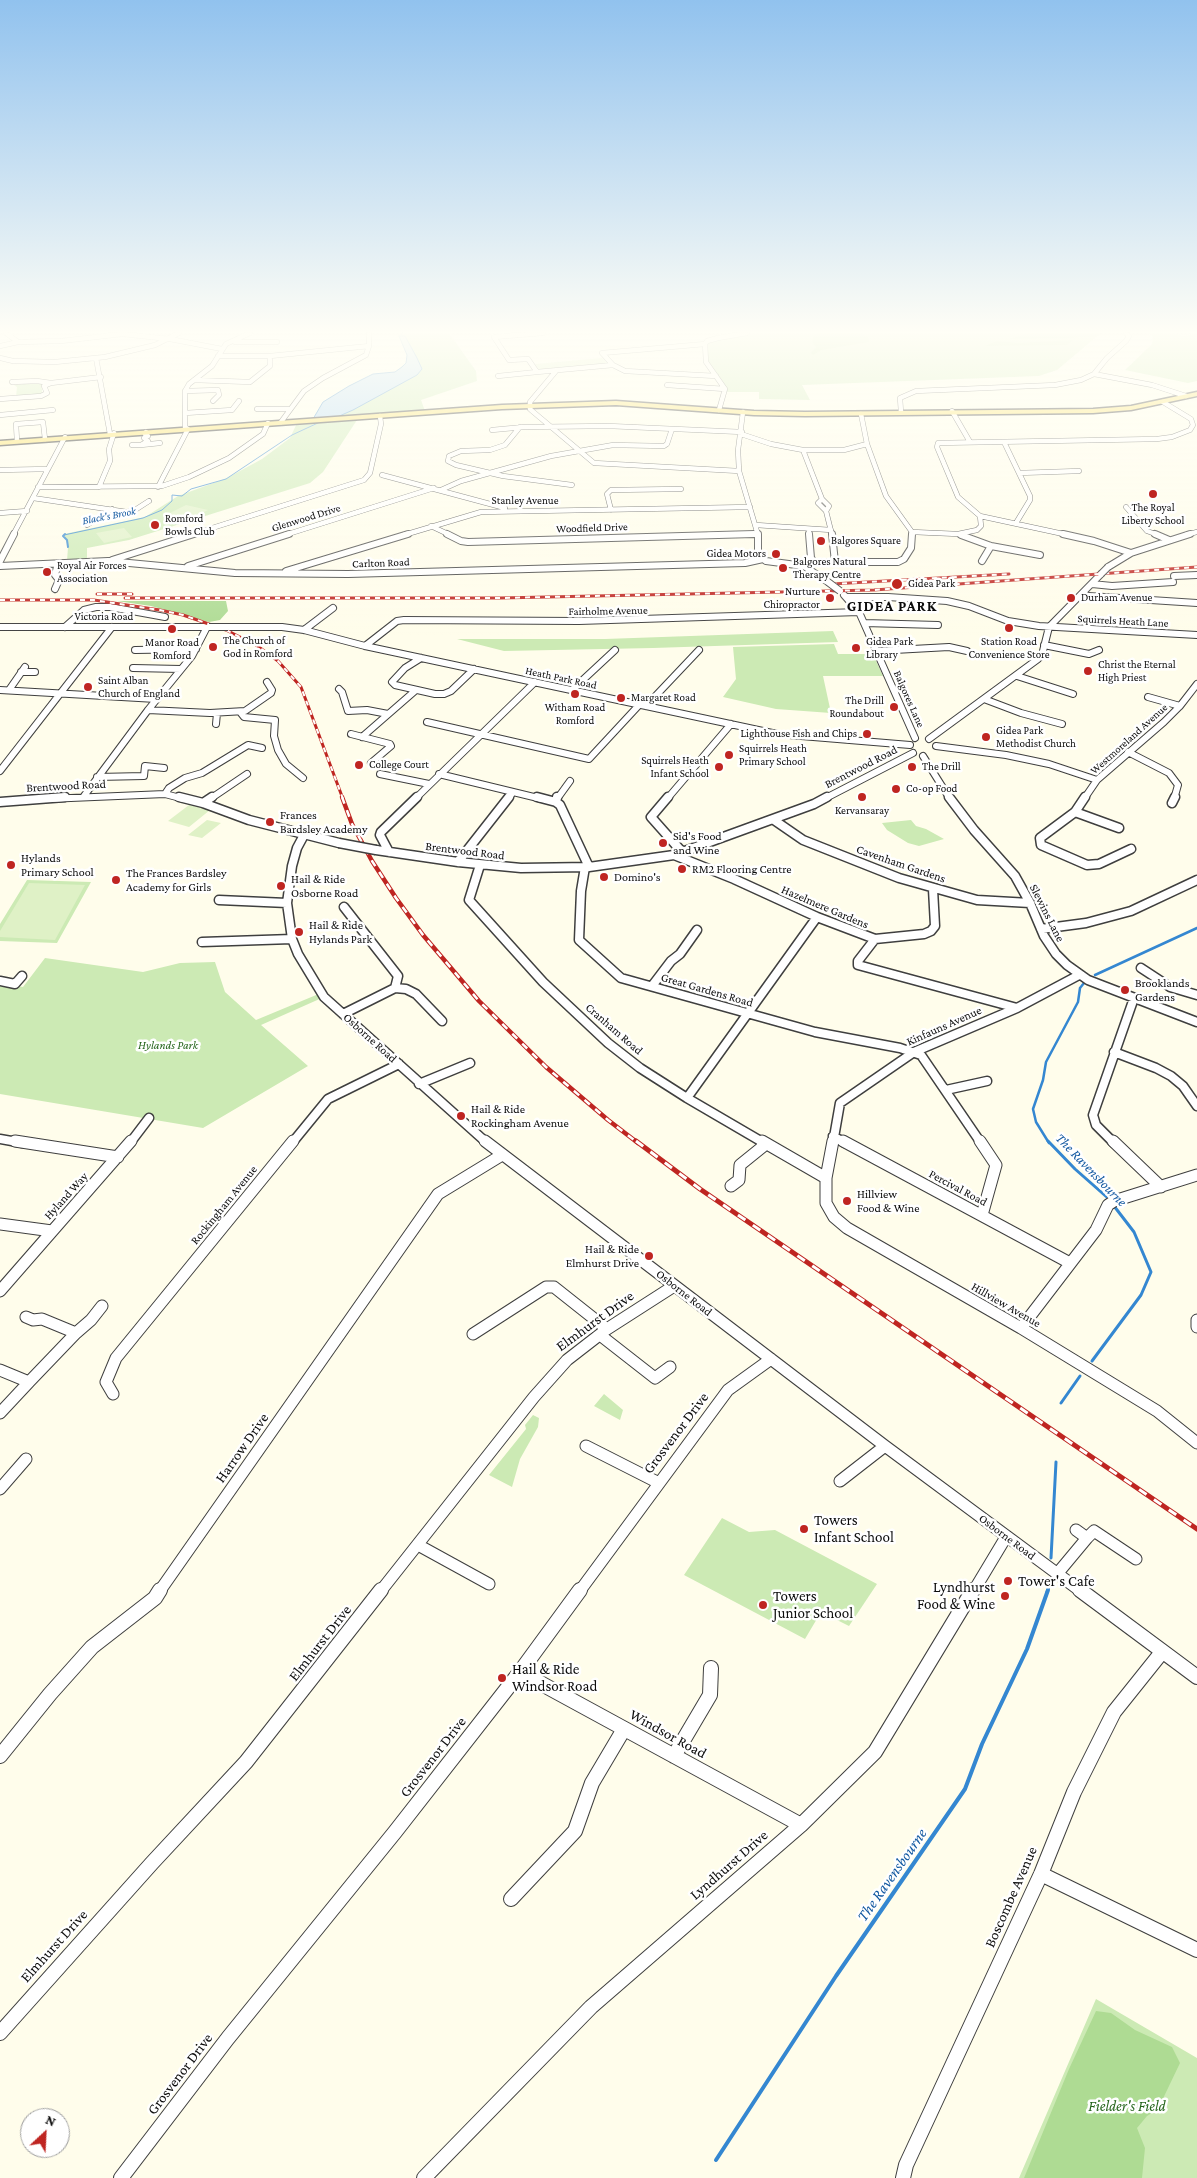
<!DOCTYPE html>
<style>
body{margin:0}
#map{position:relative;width:1197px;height:2178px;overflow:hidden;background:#fffdeb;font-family:"Crimson Pro",serif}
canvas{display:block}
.north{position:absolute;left:20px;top:2108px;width:50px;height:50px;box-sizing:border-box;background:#fff;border:1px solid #9e9e9e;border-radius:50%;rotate:25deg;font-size:14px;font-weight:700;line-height:20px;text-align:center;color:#0c0c0c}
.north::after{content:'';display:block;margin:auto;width:18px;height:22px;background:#bf2521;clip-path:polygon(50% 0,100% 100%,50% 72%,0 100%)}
</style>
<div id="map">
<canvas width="1197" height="2178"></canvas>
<div class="north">N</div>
</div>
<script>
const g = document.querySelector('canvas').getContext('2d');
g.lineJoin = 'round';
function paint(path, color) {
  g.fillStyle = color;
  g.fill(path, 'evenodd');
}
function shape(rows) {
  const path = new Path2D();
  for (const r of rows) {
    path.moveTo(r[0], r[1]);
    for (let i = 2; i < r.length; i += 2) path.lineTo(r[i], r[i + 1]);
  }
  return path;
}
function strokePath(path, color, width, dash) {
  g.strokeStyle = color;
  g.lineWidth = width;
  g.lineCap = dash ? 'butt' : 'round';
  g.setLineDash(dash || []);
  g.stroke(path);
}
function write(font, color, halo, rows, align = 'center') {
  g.font = font + ' "Crimson Pro",serif';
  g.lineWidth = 5;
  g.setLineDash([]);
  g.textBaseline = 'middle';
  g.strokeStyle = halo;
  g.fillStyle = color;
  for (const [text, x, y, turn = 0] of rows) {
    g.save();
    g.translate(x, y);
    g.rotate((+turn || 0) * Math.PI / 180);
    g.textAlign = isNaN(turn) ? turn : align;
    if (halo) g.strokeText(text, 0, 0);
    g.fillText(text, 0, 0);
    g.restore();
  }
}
paint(shape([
 [401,333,449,333,476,371,477,381,421,400,425,411,369,415,360,414,313,419,323,402,349,386,373,374,395,372,402,366,406,363,407,355,398,334],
 [747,333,1101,333,1057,370,1039,376,802,385,810,400,759,399,759,392,725,392,706,362,707,341],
 [1148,333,1174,333,1184,336,1197,333,1197,381,1188,383,1125,370,1152,344,1153,337],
 [45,382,42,387,42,393,33,396,16,397,17,387,14,385],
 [357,420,323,472,310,483,129,540,87,548,87,560,67,561,68,547,64,534,145,517,178,496,227,478,262,459,290,438,297,423],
 [833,631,838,642,653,648,504,651,457,639,605,639],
 [834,644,838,654,873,654,883,676,823,676,831,713,776,709,723,697,736,679,733,647],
 [911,820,916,826,926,829,944,839,919,846,908,843,887,830,882,823],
 [27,880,91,882,57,943,0,941,0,924],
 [45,958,143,972,180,963,215,962,225,992,256,1020,321,993,324,997,261,1025,308,1066,203,1128,0,1094,0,983,23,987],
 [604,1394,623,1410,620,1420,594,1406],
 [533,1415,539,1418,538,1427,520,1459,512,1487,489,1475,526,1429,525,1425],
 [722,1518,749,1532,775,1530,877,1584,849,1626,821,1612,805,1639,684,1575],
 [1096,1999,1197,2058,1197,2178,1019,2178]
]), '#cceab4');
paint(shape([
 [819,333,858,333,868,336,869,342,821,350,813,355,811,353,816,347,812,342,814,335],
 [1028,333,1101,333,1098,336,1071,338,1009,339],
 [1073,340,1067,345,985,346,997,341,1018,343],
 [117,601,226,601,228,611,220,620,209,622,151,606],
 [1096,2011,1111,2013,1135,2030,1172,2047,1180,2063,1158,2109,1147,2116,1137,2128,1145,2148,1142,2178,1024,2178,1069,2069]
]), '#aedb93');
paint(shape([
 [602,358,609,364,540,371,535,364],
 [186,505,208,510,190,519,168,514],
 [124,528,132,537,104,543,96,533],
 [189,805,210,810,189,827,168,821],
 [207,820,221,823,202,838,188,835],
 [29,883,85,885,55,940,0,937,0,931]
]), '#dff1c6');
const water = shape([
 [399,336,405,336,417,358,422,369,417,375,353,410,337,417,313,419,323,402,349,386,373,374,395,372,402,367,406,363,407,355,399,336]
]);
paint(water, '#afd7f8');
strokePath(water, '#3487d1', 1);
strokePath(shape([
 [401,336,402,333],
 [64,535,143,518,162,510,172,501,172,495,182,496,191,489,226,479,292,435,320,422]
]), '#3487d1', 1);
strokePath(shape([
 [65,534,63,536,67,540,68,547]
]), '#3487d1', 2);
strokePath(shape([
 [1095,975,1197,928],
 [1049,1143,1036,1122,1033,1109,1043,1080,1046,1062,1078,1002,1080,988,1084,983]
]), '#3487d1', 2.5);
strokePath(shape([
 [1048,1141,1075,1169,1109,1199],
 [1092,1361,1141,1295,1151,1272,1134,1232,1114,1206],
 [1061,1403,1080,1376],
 [1051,1558,1056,1462],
 [1047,1592,1050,1584]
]), '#3487d1', 3);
strokePath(shape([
 [716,2160,836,1976,965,1789,982,1744,1027,1649,1048,1590]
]), '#3487d1', 4);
const minorFar4 = shape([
 [6,333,18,342],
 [543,333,494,337,509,360,528,359,537,372,613,365],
 [235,342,277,342],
 [705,344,602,353,613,365,625,371,716,376],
 [0,346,18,342,61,341,122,334,170,339,222,349],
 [218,356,270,356,369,346],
 [0,358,13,361,55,362,105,357,155,345,179,333],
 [96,358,110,434],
 [1094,374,1152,385,1186,396],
 [498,376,537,372],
 [194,380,250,382,270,366,270,356],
 [12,382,37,381,51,383],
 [667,385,725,389],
 [185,391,218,390,219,395,213,401],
 [0,399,41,396,47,393,44,386,51,383,101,377],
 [257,409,289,409],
 [530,409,530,402,556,371],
 [531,410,594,463,739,471],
 [719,410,725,389,706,362,705,344,707,341,718,338,747,333],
 [952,411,970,442],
 [743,412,738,450,739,471,758,535],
 [901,412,900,398,916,391,1055,385,1081,380,1094,374,1107,358,1126,341,1129,336,1126,333],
 [185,413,232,410,239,401],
 [861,414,867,444,886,496,912,532,912,535],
 [0,415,53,410],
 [281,422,304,391,323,378,366,355,369,346,369,333],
 [520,427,505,445,490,450,461,451,449,456,448,461,456,465,503,476,572,485],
 [492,430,524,427,609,426,742,432],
 [741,434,771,444,803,450,844,450,867,444],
 [17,441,16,424,43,422,45,439],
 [1004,442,1030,496,1030,500,1016,523],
 [132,445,141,445,148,441,144,438,148,436,145,434,146,432],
 [141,445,160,443],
 [803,450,822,499,829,506,826,511],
 [0,470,48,469],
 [1019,473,1079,471],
 [382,475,505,508],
 [38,487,162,486,189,477,229,458,263,434,268,423],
 [99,487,110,461,109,449,114,433],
 [158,487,188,429,185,427,185,391,189,384,212,366,226,344,250,333],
 [441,490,461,481,551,456,613,445,664,446,667,444,672,429],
 [33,498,127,512,135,510,149,501],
 [822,499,818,503,826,511,832,535],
 [1126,507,1147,531,1158,535],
 [611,510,607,494,611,490,681,489],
 [0,513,27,511],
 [980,516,1068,535],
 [87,525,112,509],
 [756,525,831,530],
 [431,526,450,535],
 [809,529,809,535],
 [912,532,958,534,977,530,981,526,980,516,958,497,937,447,938,443,1157,439,1172,437,1190,430,1193,425,1191,419,1163,402],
 [13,535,65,437],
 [190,535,364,480,370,473,381,424,380,416],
 [285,535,434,488],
 [404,535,481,512,750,507],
 [708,535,758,534],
 [1186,535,1197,532]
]);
const minorFar3 = shape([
 [447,534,461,541,468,542,754,534],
 [758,534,758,555,766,561,804,566,828,582],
 [809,534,811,558,814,562],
 [832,534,835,562],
 [1063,534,1094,541,1131,553],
 [1155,534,1169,540],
 [961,535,991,546,1040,555],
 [112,560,194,534],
 [0,561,14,534],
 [982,561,991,546],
 [0,566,108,561,235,573,348,574,745,563,763,559],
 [188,566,289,534],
 [804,566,814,562,898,562,904,559,911,548,912,534],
 [1108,567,1131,553,1190,534],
 [286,571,408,534],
 [1174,576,1197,575],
 [1092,584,1112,586,1173,582],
 [55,589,59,580,55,575,58,563],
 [844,595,859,612,915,738],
 [1089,596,1197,603],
 [847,597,888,597,947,601,969,606,1008,621,1039,626,1197,635],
 [864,623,938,625],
 [0,627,209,627],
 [65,627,84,610,96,607,110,607,165,617],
 [228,627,282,627,304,630,365,646,777,734,910,745],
 [1049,627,1101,574],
 [304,630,333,608],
 [1044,645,1089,654,1099,650],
 [365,646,397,621,404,620,579,621,859,612],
 [135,650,196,649],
 [876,651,949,647,967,651],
 [421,658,405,668,392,682,395,685,435,694,444,694,451,691,474,669],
 [133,668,181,669],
 [21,672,35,672],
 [1017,676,1073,694],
 [339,689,342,692,348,711,367,710,388,714],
 [0,690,156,699],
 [9,690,25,667],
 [572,690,615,650],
 [1148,697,1180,706],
 [984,699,1021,713,1062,724],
 [646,706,699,650],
 [148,710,210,713,245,711,271,693,272,690,267,682],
 [240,712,244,717,275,720,274,736,278,750,286,764,303,778],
 [427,722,589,759,640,704],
 [216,724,217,713],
 [351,734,390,744,391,746,371,763],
 [362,737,416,690],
 [929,739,1038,659,1042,655,1049,627],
 [936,746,1006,755,1049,764,1097,780],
 [1128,752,1169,773,1178,785,1174,799],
 [923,756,950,799],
 [0,771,112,627],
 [380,774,429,784],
 [439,774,542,799],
 [97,777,144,776,145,766,164,768],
 [165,794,169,788,185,778,202,773,248,745,262,748],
 [84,796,148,710,192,656,207,627],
 [47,799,165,794,184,799],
 [210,799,247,774],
 [415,799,535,682],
 [508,799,513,792],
 [557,799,570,781],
 [667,799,731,724],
 [824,799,913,753],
 [1084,799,1097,780,1164,722,1180,706,1197,684]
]);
const minorFar2 = shape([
 [179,797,203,803,249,820,339,843],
 [537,797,556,802],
 [557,797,556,802,560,805,589,867],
 [668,797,651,817,683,853],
 [949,797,974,830,1015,876,1030,903,1044,936,1056,954,1067,965,1088,980,1197,1022],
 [1085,797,1075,812,1040,838,1041,845,1087,865,1099,864,1131,849],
 [0,802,65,797],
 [203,803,212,797],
 [1172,803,1175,797],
 [1075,812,1119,828],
 [774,820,803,840,899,878,977,900,1030,903],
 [304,835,297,848,292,866,287,903,292,939,298,954,324,997,487,1143],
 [376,850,458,862,521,868,589,867,674,855,814,804,827,797],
 [389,852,380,835,381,832,417,797],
 [674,855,734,879,817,917,875,939,924,934,931,931,935,926,933,889],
 [458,862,509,797],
 [480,865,469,900,543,982,608,1043,640,1068,687,1098,764,1143],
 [585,867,581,891,579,940,621,978,815,1032,900,1048,921,1055,981,1143],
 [219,900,287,903],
 [1041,929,1086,923,1131,911,1197,880],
 [875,939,858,961,858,965,1017,1008],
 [202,942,292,939],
 [1141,968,1170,987,1197,995],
 [0,981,15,984,22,976],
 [652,986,671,961,680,954,697,930],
 [395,988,406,989,416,994,442,1021],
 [343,1014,395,988,398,976,344,907],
 [1114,1052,1156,1068,1171,1076,1183,1086,1197,1106],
 [419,1084,470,1063],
 [946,1090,987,1081],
 [687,1098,817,917],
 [833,1136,845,1143],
 [0,1139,23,1143],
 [130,1143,149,1118],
 [292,1143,328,1099,399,1064],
 [833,1143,840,1103,914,1052,1017,1008,1079,975],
 [1114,1143,1096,1125,1093,1115,1134,998]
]);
const minorFar1 = shape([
 [15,1141,118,1157],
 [485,1141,885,1446,1082,1592],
 [762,1141,826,1178],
 [833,1141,826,1178,826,1203,834,1217,847,1228,1021,1328,1157,1411,1197,1443],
 [843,1141,1070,1263],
 [980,1141,996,1165,982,1215],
 [1113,1141,1161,1187],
 [731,1186,739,1180,740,1165,766,1144],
 [0,1224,52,1231],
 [0,1291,131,1141],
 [1197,1320,1197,1327],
 [1021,1328,1096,1230,1108,1205,1114,1201,1197,1175],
 [76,1333,91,1320,102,1306],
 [473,1334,546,1287,554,1287,607,1329],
 [600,1335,655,1378,670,1367],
 [0,1370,29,1382,76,1333,42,1319,33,1320,26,1317],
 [113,1394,106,1382,116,1358,293,1141],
 [0,1413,29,1382],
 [586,1446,659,1483],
 [840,1481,885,1446],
 [0,1489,26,1459],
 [1076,1530,1087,1538,1094,1531,1136,1559],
 [418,1545,489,1584],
 [1057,1574,1087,1538],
 [159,1592,438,1194,502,1155],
 [380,1592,534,1397,567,1360,607,1329,674,1286],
 [579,1592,728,1390,771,1359],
 [973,1592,1006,1537]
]);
const minor = shape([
 [1080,1590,1197,1677],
 [520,1672,801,1825],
 [0,1756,50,1694,92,1647,155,1598,160,1590],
 [674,1756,710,1695,711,1668],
 [1041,1874,1197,1950],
 [511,1899,575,1831,592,1783,624,1729],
 [0,2033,152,1863,246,1762,381,1590],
 [121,2178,228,2038,395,1832,520,1672,580,1590],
 [424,2178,591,2007,801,1825,875,1752,973,1590],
 [903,2178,906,2165,1041,1874,1074,1792,1114,1712,1162,1652]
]);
const major = shape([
 [1197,392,1197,396,1131,410,1093,413,805,416,754,415,616,405,502,409,0,445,0,441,502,405,616,401,754,411,805,412,1093,409,1131,406,1197,392]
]);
strokePath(minorFar4, '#3f3f3f', 5.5);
strokePath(minorFar3, '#3f3f3f', 8);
strokePath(minorFar2, '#3f3f3f', 11);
strokePath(minorFar1, '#3f3f3f', 13);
strokePath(minor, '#3f3f3f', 16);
strokePath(major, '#1d1d1d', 3);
strokePath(minorFar4, '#fff', 4.5);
strokePath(minorFar3, '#fff', 6);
strokePath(minorFar2, '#fff', 8);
strokePath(minorFar1, '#fff', 11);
strokePath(minor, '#fff', 14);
paint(major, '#fce15e');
const railFar2 = shape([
 [832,584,1009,574],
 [97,594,132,594],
 [125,598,500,598,874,590,1197,567],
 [0,600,94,600,160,610,183,615,226,630,256,645,278,661,301,687,343,799]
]);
const railFar1 = shape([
 [342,797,352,824,372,861,396,898,423,935,479,1001,546,1067,608,1120,638,1143]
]);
const rail = shape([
 [636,1141,700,1189,1197,1529]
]);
strokePath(railFar2, '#bf2521', 3);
strokePath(railFar1, '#bf2521', 4.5);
strokePath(rail, '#bf2521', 5);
strokePath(railFar2, '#fff', 2, [5]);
strokePath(railFar1, '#fff', 2.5, [7]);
strokePath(rail, '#fff', 3, [9]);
const minorBridgeFar1 = shape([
 [1101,574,1108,567],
 [828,582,840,591],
 [209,627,228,627]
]);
const minorBridge = shape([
 [339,843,376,850]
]);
strokePath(minorBridgeFar1, '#3f3f3f', 8, []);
strokePath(minorBridge, '#3f3f3f', 11, []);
strokePath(minorBridgeFar1, '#fff', 6);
strokePath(minorBridge, '#fff', 8);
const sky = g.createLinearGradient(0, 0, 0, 638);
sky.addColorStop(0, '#91c2ee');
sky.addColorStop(0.52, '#fffef6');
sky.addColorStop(1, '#fffef600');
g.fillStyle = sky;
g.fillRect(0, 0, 1197, 638);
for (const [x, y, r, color] of [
 [1153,494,5,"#bf2521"],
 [155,525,5,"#bf2521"],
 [821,541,5,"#bf2521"],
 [776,554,5,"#bf2521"],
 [783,568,5,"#bf2521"],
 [47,572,5,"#bf2521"],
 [897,584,6,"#bf2521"],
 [830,598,5,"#bf2521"],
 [1071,598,5,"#bf2521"],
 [1009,628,5,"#bf2521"],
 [172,629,5,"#bf2521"],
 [213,647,5,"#bf2521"],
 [856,648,5,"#bf2521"],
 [1088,671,5,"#bf2521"],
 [88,687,5,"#bf2521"],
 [575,694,5,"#bf2521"],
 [621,698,5,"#bf2521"],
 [894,707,5,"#bf2521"],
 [867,734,5,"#bf2521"],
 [986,737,5,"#bf2521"],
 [729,755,5,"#bf2521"],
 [359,765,5,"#bf2521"],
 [719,767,5,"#bf2521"],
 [912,767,5,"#bf2521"],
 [896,789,5,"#bf2521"],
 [862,797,5,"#bf2521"],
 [270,822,5,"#bf2521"],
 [663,843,5,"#bf2521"],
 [11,865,5,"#bf2521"],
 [682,869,5,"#bf2521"],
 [604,877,5,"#bf2521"],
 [116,880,5,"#bf2521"],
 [281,886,5,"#bf2521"],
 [299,932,5,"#bf2521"],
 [1125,990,5,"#bf2521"],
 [461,1116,5,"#bf2521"],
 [847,1201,5,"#bf2521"],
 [649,1256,5,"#bf2521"],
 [804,1529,5,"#bf2521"],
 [1008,1581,5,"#bf2521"],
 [1005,1596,5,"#bf2521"],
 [763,1605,5,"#bf2521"],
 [502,1678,5,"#bf2521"]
]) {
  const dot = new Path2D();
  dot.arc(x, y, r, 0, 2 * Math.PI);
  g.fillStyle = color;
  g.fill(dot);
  strokePath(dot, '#fff', 2);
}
write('11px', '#0c0c0c', '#fff', [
 ["Stanley Avenue",525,501],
 ["Glenwood Drive",306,518,-17],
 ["Woodfield Drive",592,528,-2],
 ["Carlton Road",381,563,-2],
 ["Fairholme Avenue",608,611,-1],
 ["Victoria Road",104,617],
 ["Squirrels Heath Lane",1123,621,3],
 ["Heath Park Road",561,678,12],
 ["Balgores Lane",909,699,66],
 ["Westmoreland Avenue",1129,739,-42]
]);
write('11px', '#0c0c0c', '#fff', [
 ["The Royal",1153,508,"center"],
 ["Liberty School",1153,521,"center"],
 ["Romford",165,519],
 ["Bowls Club",165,532],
 ["Balgores Square",831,541],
 ["Gidea Motors",766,554,"right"],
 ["Balgores Natural",793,562],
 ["Therapy Centre",793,575],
 ["Royal Air Forces",57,566],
 ["Association",57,579],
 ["Gidea Park",908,584],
 ["Nurture",820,592,"right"],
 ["Chiropractor",820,605,"right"],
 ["Durham Avenue",1081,598],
 ["The Church of",223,641],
 ["God in Romford",223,654],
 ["Gidea Park",866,642],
 ["Library",866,655],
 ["Station Road",1009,642,"center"],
 ["Convenience Store",1009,655,"center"],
 ["Manor Road",172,643,"center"],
 ["Romford",172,656,"center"],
 ["Christ the Eternal",1098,665],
 ["High Priest",1098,678],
 ["Saint Alban",98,681],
 ["Church of England",98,694],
 ["Margaret Road",631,698],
 ["The Drill",884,701,"right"],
 ["Roundabout",884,714,"right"],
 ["Witham Road",575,708,"center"],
 ["Romford",575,721,"center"],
 ["Gidea Park",996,731],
 ["Methodist Church",996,744],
 ["Lighthouse Fish and Chips",857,734,"right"],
 ["Squirrels Heath",739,749],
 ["Primary School",739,762],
 ["Squirrels Heath",709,761,"right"],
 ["Infant School",709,774,"right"],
 ["College Court",369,765],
 ["The Drill",922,767],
 ["Co-op Food",906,789],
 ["Kervansaray",862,811,"center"]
], 'left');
write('italic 11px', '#1359a1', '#fff', [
 ["Black's Brook",109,516,-11]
]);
write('12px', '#0c0c0c', '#fff', [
 ["Brentwood Road",861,767,-27],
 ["Brentwood Road",66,786,-3],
 ["Brentwood Road",465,851,7],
 ["Cavenham Gardens",901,864,19],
 ["Hazelmere Gardens",825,907,23],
 ["Slewins Lane",1047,913,63],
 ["Great Gardens Road",707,990,16],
 ["Kinfauns Avenue",944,1026,-24],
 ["Cranham Road",614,1029,41],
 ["Osborne Road",370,1038,42],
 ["Percival Road",958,1188,28],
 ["Hyland Way",66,1196,-48],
 ["Rockingham Avenue",224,1205,-51],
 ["Osborne Road",684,1293,38],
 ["Hillview Avenue",1006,1305,30],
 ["Osborne Road",1007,1537,37]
]);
write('12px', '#0c0c0c', '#fff', [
 ["Frances",280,815],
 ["Bardsley Academy",280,829],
 ["Sid's Food",673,836],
 ["and Wine",673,850],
 ["Hylands",21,858],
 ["Primary School",21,872],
 ["RM2 Flooring Centre",692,869],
 ["The Frances Bardsley",126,873],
 ["Academy for Girls",126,887],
 ["Domino's",614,877],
 ["Hail & Ride",291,879],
 ["Osborne Road",291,893],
 ["Hail & Ride",309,925],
 ["Hylands Park",309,939],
 ["Brooklands",1135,983],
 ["Gardens",1135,997],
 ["Hail & Ride",471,1109],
 ["Rockingham Avenue",471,1123],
 ["Hillview",857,1194],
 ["Food & Wine",857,1208],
 ["Hail & Ride",639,1249,"right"],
 ["Elmhurst Drive",639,1263,"right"]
], 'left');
write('italic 12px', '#25651b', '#fff', [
 ["Hylands Park",168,1045]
]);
write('italic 14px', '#1359a1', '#fff', [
 ["The Ravensbourne",1091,1170,46]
]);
g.letterSpacing = '1px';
write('bold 15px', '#0c0c0c', '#fff', [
 ["GIDEA PARK",892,606]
]);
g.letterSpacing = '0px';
write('15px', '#0c0c0c', '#fff', [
 ["Elmhurst Drive",595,1321,-36],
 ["Grosvenor Drive",676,1433,-53],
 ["Harrow Drive",242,1448,-55],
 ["Elmhurst Drive",320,1643,-52],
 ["Windsor Road",668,1734,29],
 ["Grosvenor Drive",433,1757,-52],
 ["Lyndhurst Drive",729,1865,-41],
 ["Boscombe Avenue",1011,1897,-66],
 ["Elmhurst Drive",54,1946,-48],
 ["Grosvenor Drive",180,2074,-53]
]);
write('15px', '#0c0c0c', '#fff', [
 ["Towers",814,1520],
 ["Infant School",814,1537],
 ["Tower's Cafe",1018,1581],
 ["Lyndhurst",995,1587,"right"],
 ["Food & Wine",995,1604,"right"],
 ["Towers",773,1596],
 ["Junior School",773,1613],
 ["Hail & Ride",512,1669],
 ["Windsor Road",512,1686]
], 'left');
write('italic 15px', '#25651b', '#fff', [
 ["Fielder's Field",1127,2106]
]);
write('italic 16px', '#1359a1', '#fff', [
 ["The Ravensbourne",892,1875,-55]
]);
</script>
